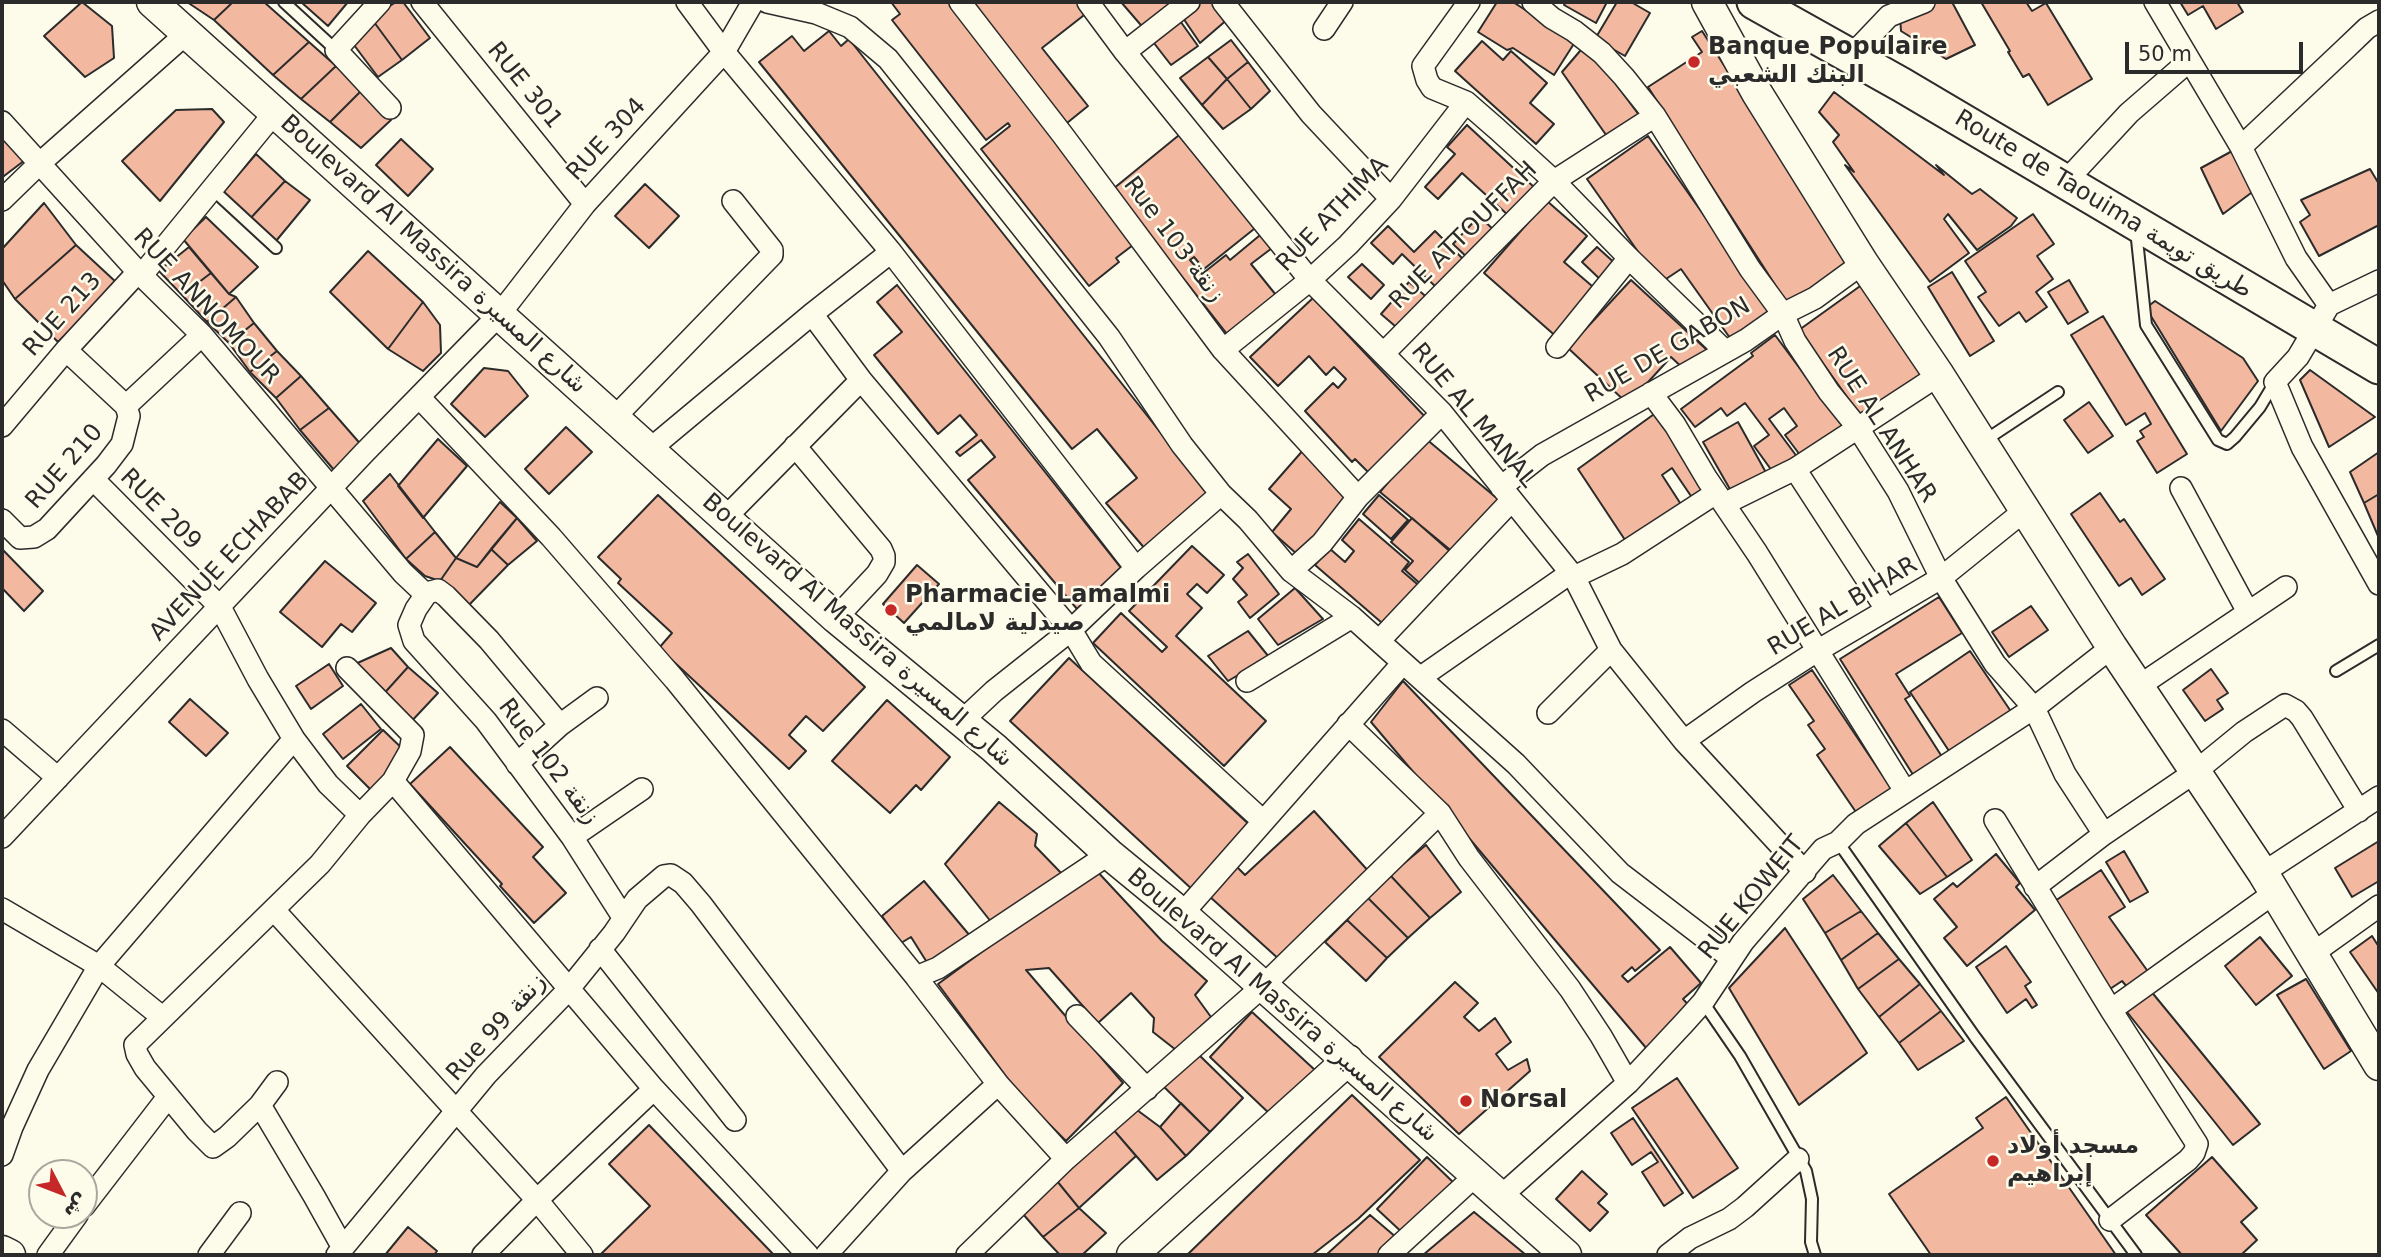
<!DOCTYPE html>
<meta charset="utf-8">
<style>
body{margin:0}
#map{position:relative;width:2381px;height:1257px;overflow:hidden;background:#fdfbea;font-family:"DejaVu Sans","Noto Naskh Arabic",sans-serif}
canvas{display:block}
.frame{position:absolute;inset:0;border:4px solid #2b2b2b;pointer-events:none}
.north{position:absolute;left:28px;top:1159px;width:70px;height:70px;box-sizing:border-box;background:#fdfbea;border:2px solid #a9a89e;border-radius:50%;rotate:132deg;font-size:19px;font-weight:700;line-height:28px;text-align:center;color:#2b2b2b}
.north::after{content:'';display:block;margin:auto;width:24px;height:32px;background:#c62828;clip-path:polygon(50% 0,100% 100%,50% 72%,0 100%)}
.scale{position:absolute;left:2125px;top:42px;width:178px;height:32px;box-sizing:border-box;border:4px solid #2b2b2b;border-top:0;padding-left:9px;font-size:21px;line-height:24px;white-space:nowrap;color:#2b2b2b;-webkit-text-stroke:5px #fdfbea;paint-order:stroke}
</style>
<div id="map">
<canvas width="2381" height="1257"></canvas>
<div class="frame"></div>
<div class="north">ش</div>
<div class="scale">50 m</div>
</div>
<script>
const g = document.querySelector('canvas').getContext('2d');
g.lineJoin = 'round';
function paint(path, color) {
  g.fillStyle = color;
  g.fill(path, 'evenodd');
}
function shape(rows) {
  const path = new Path2D();
  for (const r of rows) {
    path.moveTo(r[0], r[1]);
    for (let i = 2; i < r.length; i += 2) path.lineTo(r[i], r[i + 1]);
  }
  return path;
}
function strokePath(path, color, width, dash) {
  g.strokeStyle = color;
  g.lineWidth = width;
  g.lineCap = dash ? 'butt' : 'round';
  g.setLineDash(dash || []);
  g.stroke(path);
}
function write(font, color, halo, rows, align = 'center') {
  g.font = font + ' "DejaVu Sans","Noto Naskh Arabic",sans-serif';
  g.lineWidth = 5;
  g.setLineDash([]);
  g.textBaseline = 'middle';
  g.strokeStyle = halo;
  g.fillStyle = color;
  for (const [text, x, y, turn = 0] of rows) {
    g.save();
    g.translate(x, y);
    g.rotate((+turn || 0) * Math.PI / 180);
    g.textAlign = isNaN(turn) ? turn : align;
    if (halo) g.strokeText(text, 0, 0);
    g.fillText(text, 0, 0);
    g.restore();
  }
}
const building = shape([
 [82,2,112,26,114,58,85,77,44,36,82,2],
 [187,2,233,2,214,20,187,2],
 [233,2,264,2,309,42,273,75,214,20,233,2],
 [301,2,348,2,328,26,301,2],
 [396,2,403,2,430,38,402,60,371,18,396,2],
 [891,2,948,2,1137,242,1116,258,1119,262,1089,286,981,149,1010,126,1008,123,986,140,892,20,900,14,891,2],
 [972,2,1080,2,1088,12,1042,48,1088,106,1067,123,972,2],
 [1121,2,1166,2,1174,10,1146,31,1121,2],
 [1196,2,1214,2,1229,18,1200,43,1181,15,1196,2],
 [1497,2,1513,2,1575,42,1554,75,1513,48,1507,50,1478,32,1497,2],
 [1566,2,1607,2,1596,23,1564,5,1566,2],
 [1617,2,1631,2,1650,13,1625,56,1595,39,1617,2],
 [1932,2,1952,2,1975,45,1946,59,1901,31,1900,16,1932,2],
 [1981,2,2026,2,2032,11,2046,3,2092,79,2048,105,2029,74,2023,77,2008,52,2010,51,1981,2],
 [2180,2,2237,2,2243,12,2216,29,2203,6,2188,15,2180,2],
 [371,18,402,60,378,77,351,41,371,18],
 [1178,18,1198,46,1171,65,1150,38,1178,18],
 [829,31,841,46,849,39,1210,495,1146,550,1106,503,1137,478,1097,429,1072,449,759,62,792,36,804,51,829,31],
 [1702,31,1852,264,1788,305,1648,87,1702,52,1692,37,1702,31],
 [1231,40,1248,62,1227,79,1208,57,1231,40],
 [1482,41,1503,60,1511,51,1547,83,1530,103,1554,124,1536,144,1455,71,1482,41],
 [309,42,336,66,301,99,273,75,309,42],
 [1586,44,1642,119,1611,142,1562,72,1586,44],
 [1208,57,1227,79,1202,105,1180,78,1208,57],
 [1248,62,1270,91,1251,109,1227,79,1248,62],
 [336,66,363,89,330,122,301,99,336,66],
 [1227,79,1251,109,1223,129,1202,105,1227,79],
 [363,89,391,120,361,148,330,122,363,89],
 [1834,92,1944,175,1936,165,1972,194,1980,189,2017,218,2011,226,1977,250,1948,214,1944,219,1969,253,1930,282,1845,165,1854,172,1833,142,1839,135,1819,112,1834,92],
 [212,109,224,122,160,201,122,161,176,110,212,109],
 [1467,125,1535,188,1509,216,1462,173,1438,199,1425,187,1455,154,1447,147,1467,125],
 [2,126,29,157,4,176,2,174,2,126],
 [1184,131,1259,225,1204,269,1194,257,1190,260,1202,274,1226,255,1230,260,1265,231,1276,245,1251,264,1280,300,1231,339,1113,189,1184,131],
 [1648,136,1775,316,1735,345,1681,269,1660,283,1587,179,1648,136],
 [401,139,433,169,408,196,376,165,401,139],
 [2234,150,2255,190,2223,214,2201,168,2234,150],
 [256,154,285,181,248,221,221,195,256,154],
 [2370,169,2379,184,2379,225,2319,256,2300,222,2310,215,2301,200,2370,169],
 [285,181,310,200,276,241,248,221,285,181],
 [645,184,679,216,649,248,615,216,645,184],
 [1547,201,1587,236,1564,262,1599,292,1559,339,1484,273,1547,201],
 [44,203,76,245,15,299,2,280,2,249,44,203],
 [2033,214,2054,244,2037,256,2053,279,2036,292,2047,307,2026,322,2019,312,1999,326,1978,297,1986,292,1965,261,2033,214],
 [1479,216,1497,233,1471,261,1453,244,1479,216],
 [206,217,258,267,229,294,183,239,206,217],
 [1388,226,1414,252,1435,231,1467,263,1440,291,1402,254,1393,264,1371,243,1388,226],
 [76,245,117,283,58,342,15,299,76,245],
 [189,247,211,273,182,295,159,271,189,247],
 [1597,247,1618,266,1603,282,1582,262,1597,247],
 [368,251,423,302,388,349,330,292,368,251],
 [1362,264,1384,285,1371,299,1348,277,1362,264],
 [1952,272,1994,341,1970,356,1928,287,1952,272],
 [211,273,229,294,236,297,207,322,182,295,211,273],
 [1631,280,1707,350,1687,372,1671,357,1628,404,1568,348,1631,280],
 [2069,280,2088,312,2068,324,2048,292,2069,280],
 [1409,282,1430,300,1402,332,1381,314,1409,282],
 [1863,284,1928,377,1865,422,1799,330,1863,284],
 [897,285,1121,568,1077,609,968,480,995,457,981,440,960,456,956,452,977,435,960,415,938,434,874,355,902,332,877,302,897,285],
 [236,297,254,323,229,343,207,322,236,297],
 [1313,298,1428,420,1370,474,1355,459,1352,462,1305,411,1333,383,1338,388,1346,379,1334,367,1326,375,1309,356,1278,386,1250,357,1313,298],
 [2155,301,2243,358,2258,381,2221,431,2146,308,2155,301],
 [423,302,440,325,441,353,423,371,388,349,423,302],
 [2103,316,2187,454,2157,473,2137,441,2144,437,2140,431,2151,424,2145,413,2126,425,2071,335,2103,316],
 [254,323,277,351,250,372,229,343,254,323],
 [1775,335,1844,428,1803,459,1785,435,1797,426,1784,408,1769,419,1798,458,1775,475,1754,446,1769,435,1745,403,1727,416,1721,408,1695,427,1681,409,1753,356,1751,353,1775,335],
 [277,351,301,376,276,398,250,372,277,351],
 [484,368,508,371,528,396,485,437,451,404,484,368],
 [2310,370,2375,417,2329,447,2300,380,2310,370],
 [301,376,329,408,300,430,276,398,301,376],
 [2089,402,2113,436,2088,453,2064,420,2089,402],
 [329,408,364,448,334,470,300,430,329,408],
 [1657,412,1710,492,1695,502,1672,468,1662,475,1684,509,1629,546,1578,469,1657,412],
 [1738,422,1769,478,1735,498,1703,442,1738,422],
 [566,427,592,452,549,494,525,469,566,427],
 [1425,438,1499,500,1454,553,1380,492,1425,438],
 [438,439,467,466,423,518,398,486,438,439],
 [1305,448,1350,496,1298,555,1272,532,1291,509,1269,489,1305,448],
 [2379,452,2379,494,2364,503,2350,472,2379,452],
 [390,474,435,532,406,559,363,501,390,474],
 [2100,493,2120,522,2124,519,2165,579,2142,595,2131,578,2119,586,2071,514,2100,493],
 [2379,494,2379,535,2378,536,2364,503,2379,494],
 [658,495,865,687,823,731,806,716,789,735,806,751,789,769,659,648,672,633,618,583,621,579,598,557,658,495],
 [1379,495,1408,520,1391,539,1363,514,1379,495],
 [500,502,517,518,477,567,456,558,500,502],
 [517,518,537,541,508,565,491,549,517,518],
 [1412,518,1453,554,1424,587,1405,570,1413,561,1391,542,1412,518],
 [1359,519,1409,562,1402,571,1423,589,1389,629,1315,565,1329,548,1345,562,1354,551,1342,540,1359,519],
 [435,532,456,558,440,581,425,576,406,559,435,532],
 [1192,546,1224,575,1207,593,1197,584,1187,594,1202,608,1176,636,1266,721,1224,766,1093,643,1121,613,1162,652,1167,647,1129,611,1192,546],
 [2,549,43,591,24,611,2,588,2,549],
 [491,549,508,565,468,606,440,581,456,558,477,567,491,549],
 [1248,554,1279,594,1250,618,1238,602,1247,595,1233,579,1243,568,1237,562,1248,554],
 [325,561,376,603,352,632,341,624,322,647,280,612,325,561],
 [917,565,939,584,904,623,883,604,917,565],
 [1295,588,1323,619,1278,645,1258,619,1295,588],
 [1939,597,1962,633,1896,674,1910,696,1905,699,1946,763,1917,781,1840,659,1939,597],
 [2031,606,2048,630,2009,657,1992,632,2031,606],
 [1248,631,1269,657,1228,681,1208,656,1248,631],
 [391,648,408,667,380,698,353,665,391,648],
 [1970,651,2012,713,1951,754,1910,692,1970,651],
 [1069,658,1254,829,1195,892,1010,721,1069,658],
 [329,664,343,686,311,709,296,686,329,664],
 [408,667,438,693,408,725,380,698,408,667],
 [2211,669,2228,693,2217,700,2223,709,2205,721,2183,690,2211,669],
 [1812,670,1895,794,1860,818,1817,755,1825,749,1808,725,1814,721,1789,685,1812,670],
 [1403,681,1660,950,1635,971,1632,967,1622,976,1628,982,1670,947,1701,983,1683,999,1693,1010,1647,1049,1371,722,1403,681],
 [190,699,228,733,206,756,169,722,190,699],
 [887,700,950,757,921,790,916,785,890,813,832,761,887,700],
 [361,704,381,729,343,759,323,734,361,704],
 [383,730,410,756,373,792,347,766,383,730],
 [450,747,543,847,533,857,566,893,534,923,500,886,502,884,410,784,450,747],
 [999,802,1037,834,1035,846,1064,876,992,923,945,864,999,802],
 [1933,802,1972,860,1947,877,1906,823,1933,802],
 [1314,811,1371,874,1281,961,1209,896,1236,866,1245,875,1314,811],
 [1906,823,1947,877,1920,894,1879,846,1906,823],
 [2379,841,2379,881,2352,897,2335,868,2379,841],
 [1426,845,1461,892,1430,918,1390,875,1426,845],
 [2124,851,2148,892,2130,902,2106,862,2124,851],
 [1996,854,2020,883,2016,887,2035,910,1967,966,1944,938,1957,927,1934,899,1953,883,1957,887,1996,854],
 [1095,869,1162,941,1207,981,1195,995,1211,1017,1176,1050,1153,1032,1154,1018,1131,993,1098,1023,1049,968,1026,970,1123,1083,1066,1141,1019,1094,938,984,1095,869],
 [2101,870,2125,907,2109,917,2149,973,2129,989,2122,981,2110,989,2052,903,2101,870],
 [1390,875,1430,918,1408,938,1367,897,1390,875],
 [1833,875,1861,911,1825,933,1803,899,1833,875],
 [924,881,971,937,928,964,911,937,901,943,882,916,924,881],
 [1367,897,1408,938,1387,958,1347,920,1367,897],
 [1861,911,1878,933,1841,960,1825,933,1861,911],
 [1347,920,1387,958,1366,981,1325,942,1347,920],
 [1785,928,1867,1053,1799,1105,1729,988,1785,928],
 [1878,933,1899,959,1858,989,1841,960,1878,933],
 [2372,936,2379,947,2379,994,2350,952,2372,936],
 [2260,937,2292,976,2256,1005,2225,966,2260,937],
 [2006,946,2031,982,2025,986,2037,1005,2032,1008,2026,999,2007,1013,1976,967,2006,946],
 [1899,959,1920,984,1879,1017,1858,989,1899,959],
 [2306,979,2351,1051,2324,1069,2277,995,2306,979],
 [1455,982,1478,1003,1464,1017,1479,1031,1495,1018,1511,1042,1496,1054,1508,1070,1527,1059,1530,1071,1459,1134,1379,1057,1455,982],
 [1920,984,1941,1011,1899,1043,1879,1017,1920,984],
 [2150,990,2260,1124,2233,1145,2123,1007,2150,990],
 [1941,1011,1964,1041,1918,1070,1899,1043,1941,1011],
 [1252,1012,1316,1071,1273,1117,1210,1057,1252,1012],
 [1195,1051,1243,1098,1210,1132,1160,1083,1195,1051],
 [1677,1078,1738,1168,1693,1198,1632,1108,1677,1078],
 [1352,1095,1420,1160,1358,1219,1312,1255,1187,1255,1352,1095],
 [2006,1097,2116,1255,1931,1255,1889,1194,1983,1128,1976,1118,2006,1097],
 [1181,1103,1210,1132,1186,1156,1160,1127,1181,1103],
 [1133,1107,1160,1127,1186,1156,1157,1180,1112,1128,1133,1107],
 [1633,1118,1683,1193,1664,1206,1642,1172,1658,1162,1651,1152,1632,1165,1611,1133,1633,1118],
 [649,1125,774,1255,601,1254,650,1206,609,1164,649,1125],
 [1112,1128,1136,1156,1079,1208,1057,1181,1112,1128],
 [1427,1157,1456,1185,1407,1237,1377,1209,1427,1157],
 [2212,1157,2257,1208,2241,1222,2257,1240,2241,1255,2182,1255,2146,1215,2212,1157],
 [1582,1171,1607,1194,1598,1203,1608,1212,1590,1231,1556,1199,1582,1171],
 [1057,1181,1079,1208,1043,1237,1023,1214,1057,1181],
 [1079,1208,1106,1233,1082,1255,1060,1255,1043,1237,1079,1208],
 [1474,1212,1526,1255,1423,1255,1474,1212],
 [1370,1215,1397,1238,1376,1255,1326,1255,1370,1215],
 [408,1227,437,1251,434,1255,385,1255,408,1227]
]);
paint(building, '#f2b8a0');
strokePath(building, '#2b2b2b', 2);
const lane = shape([
 [284,2,336,50],
 [211,188,276,248],
 [2136,230,2146,325,2218,440,2227,444,2235,437,2260,407,2275,382],
 [1984,441,2058,392],
 [2336,671,2379,645],
 [1838,842,1975,1037,2136,1255],
 [1703,1002,1740,1056,1806,1171,1812,1199,1811,1242,1815,1255]
]);
const street = shape([
 [380,2,336,50,390,108],
 [422,2,585,204],
 [687,2,724,52,891,252,1136,568],
 [767,2,816,13,850,27,888,59,1109,337,1182,445,1221,494,1248,520,1291,571,1352,617,1516,764,1620,873,1731,958],
 [960,2,1062,134,1223,350,1358,497],
 [1088,2,1125,52,1310,280,1442,413,1574,577,1611,650,1684,741,1805,872],
 [1223,2,1311,114,1391,199],
 [1469,2,1423,66,1427,80,1432,88,1466,102,1497,129,1554,181,1629,258,1725,351],
 [1533,2,1552,18,1574,31,1602,53,1624,77,1655,116,1750,269,1783,314,1795,341,1829,392,1858,428,1898,491,1941,578,1995,664,2034,708,2065,774,2104,834],
 [2155,2,2241,147,2296,258,2329,305],
 [1324,29,1342,2],
 [1125,52,1189,2],
 [1850,57,1889,16,1924,2],
 [2,122,138,272,202,335,403,573,421,590,427,593,438,590,446,596,489,640,560,725],
 [2241,147,2344,50,2367,28,2379,21],
 [2065,182,2129,113,2189,61],
 [2,200,39,164,187,33],
 [141,276,275,112],
 [2379,281,2329,305,2298,357,2275,382,2302,447,2379,584],
 [812,314,861,380,1071,630,1091,663,1263,821],
 [1557,347,1629,258],
 [66,350,126,406],
 [1223,350,1310,280,1348,245,1391,199,1466,102],
 [1384,353,1554,181,1655,116],
 [1651,393,1675,425,1707,479,1757,553,1905,791],
 [419,397,551,537,675,680,916,977,998,1084,1066,1159],
 [614,418,772,255,772,250,733,201],
 [2,426,66,350,138,272],
 [795,446,881,549,884,556,884,562,877,574,836,618],
 [649,450,812,314,891,252],
 [1795,469,1886,609],
 [93,479,220,607,258,679,294,739,328,784,360,815],
 [1501,487,1542,455,1746,340,1783,314,1815,298,1863,263],
 [2181,488,2248,612],
 [1724,504,1795,469,1939,375],
 [724,519,861,380],
 [2,520,20,538,34,537,47,529,106,465,122,444,129,416,126,406,202,335],
 [1291,571,1322,543,1358,497,1442,413],
 [1574,577,1622,554,1716,493],
 [427,593,416,609,409,625,414,641,486,721,572,837,623,917],
 [1379,641,1511,501],
 [1421,677,1569,574],
 [1247,681,1352,617],
 [2139,686,2286,587],
 [1548,713,1611,650],
 [962,721,994,691,1071,630,1136,568,1221,494],
 [1348,724,1440,813,1469,858,1570,989,1601,1036,1628,1083],
 [2,730,58,778],
 [1684,741,1753,692,1817,651,1941,578,2024,511],
 [517,764,560,725,597,698],
 [393,781,654,1089,808,1255],
 [1995,820,2111,1010,2197,1144,2194,1153,2188,1160,2110,1220],
 [2,837,364,453,499,315,585,204,724,52,753,2],
 [572,837,642,789],
 [2263,873,2379,797],
 [2035,887,2104,834,2195,772,2244,732,2285,705,2296,711,2302,718,2359,811],
 [2,909,99,966,162,1017],
 [274,910,537,1200,582,1255],
 [1182,914,1402,664],
 [600,949,735,1120],
 [2312,954,2379,906],
 [916,977,938,968,1109,854],
 [2111,1010,2274,893],
 [1077,1016,1147,1089],
 [277,1082,260,1105,227,1137,213,1147,197,1131,145,1068,137,1054,135,1045,320,864,360,815,393,781,410,751,413,735,347,668],
 [260,1105,314,1196,343,1248],
 [2,1155,12,1127,38,1070,99,966,294,739],
 [1500,1197,1628,1083,1685,1022,1703,1002,1743,942,1823,849,1838,842,1856,824,2034,708,2112,647],
 [84,1206,168,1097],
 [48,1255,77,1215],
 [209,1255,240,1213],
 [337,1255,486,1075,568,990,614,933,637,899,664,876,671,875,683,883,701,904,902,1171],
 [483,1255,537,1200,654,1089],
 [826,1255,902,1171,998,1084],
 [967,1255,1066,1159,1262,987,1440,813],
 [1389,1255,1475,1176],
 [1668,1255,1690,1238,1729,1219,1745,1207,1798,1159]
]);
const secondary = shape([
 [152,2,836,618,994,748,1109,854,1182,914,1566,1255],
 [1707,2,1757,93,1863,263,1939,375,2112,647,2263,873,2379,1065],
 [2,1251,10,1255],
 [1132,1255,1348,1060]
]);
const primary = shape([
 [1754,2,1902,85,2379,367]
]);
strokePath(lane, '#2b2b2b', 14);
strokePath(street, '#2b2b2b', 24);
strokePath(secondary, '#2b2b2b', 33);
strokePath(primary, '#2b2b2b', 37);
strokePath(lane, '#fdfbea', 10);
strokePath(street, '#fdfbea', 21);
strokePath(secondary, '#fdfbea', 30);
strokePath(primary, '#fdfbea', 33);
for (const [x, y, r, color] of [
 [1694,62,7,"#c62828"],
 [891,610,7,"#c62828"],
 [1466,1101,7,"#c62828"],
 [1993,1161,7,"#c62828"]
]) {
  const dot = new Path2D();
  dot.arc(x, y, r, 0, 2 * Math.PI);
  g.fillStyle = color;
  g.fill(dot);
  strokePath(dot, '#fdfbea', 2.5);
}
write('bold 24px', '#2b2b2b', '#fdfbea', [
 ["Banque Populaire",1708,48],
 ["البنك الشعبي",1708,76],
 ["Pharmacie Lamalmi",905,596],
 ["صيدلية لامالمي",905,624],
 ["Norsal",1480,1101],
 ["مسجد أولاد",2007,1147],
 ["إبراهيم",2007,1175]
], 'left');
write('24px', '#2b2b2b', '#fdfbea', [
 ["RUE 301",524,86,51],
 ["RUE 304",607,140,-47],
 ["Route de Taouima طريق تويمة",2103,205,31],
 ["RUE ATHIMA",1333,215,-46],
 ["RUE ATTOUFFAH",1464,236,-45],
 ["Rue 103 زنقة",1173,240,53],
 ["Boulevard Al Massira شارع المسيرة",433,255,42],
 ["RUE ANNOMOUR",206,307,47],
 ["RUE 213",63,315,-48],
 ["RUE DE GABON",1668,351,-30],
 ["RUE AL MANAL",1473,416,50],
 ["RUE AL ANHAR",1881,425,57],
 ["RUE 210",65,467,-49],
 ["RUE 209",160,510,45],
 ["AVENUE ECHABAB",230,557,-47],
 ["RUE AL BIHAR",1843,607,-31],
 ["Boulevard Al Massira شارع المسيرة",857,631,41],
 ["Rue 102 زنقة",548,762,53],
 ["RUE KOWEIT",1752,898,-51],
 ["Boulevard Al Massira شارع المسيرة",1282,1006,41],
 ["Rue 99 زنقة",497,1028,-48]
]);
</script>
